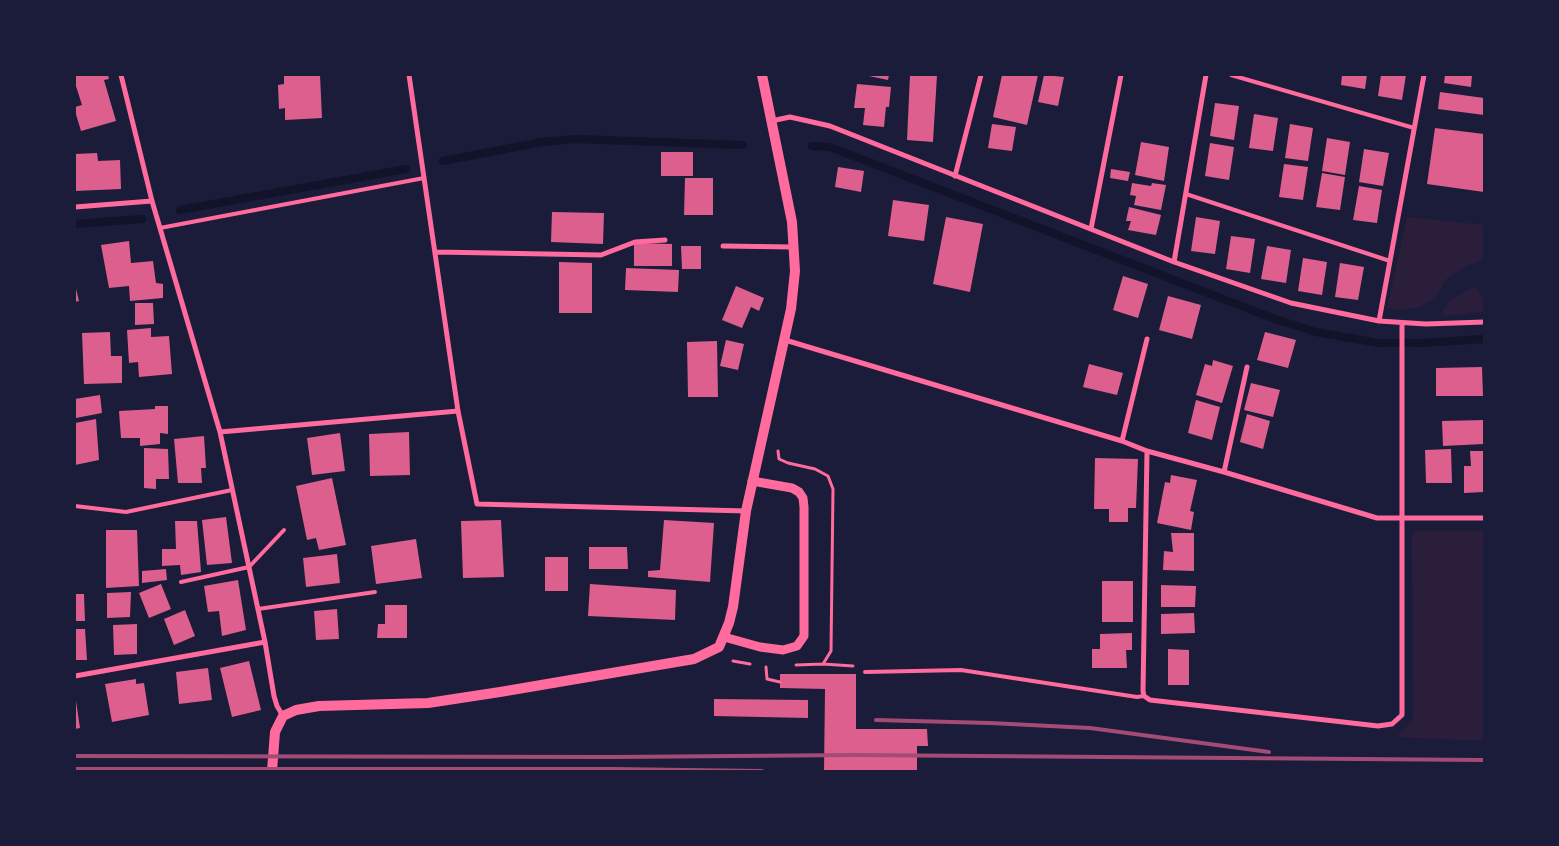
<!DOCTYPE html>
<style>
body{margin:0}
#map{position:relative;width:1559px;height:846px;overflow:hidden;background:#1b1b3a;font-family:Quicksand,sans-serif}
canvas{display:block}
.frame{position:absolute;inset:0;border:76px solid #1b1b3a;pointer-events:none}
</style>
<div id="map">
<canvas width="1559" height="846"></canvas>
<div class="frame"></div>
</div>
<script>
const g = document.querySelector('canvas').getContext('2d');
g.lineJoin = 'round';
function paint(path, color) {
  g.fillStyle = color;
  g.fill(path, 'evenodd');
}
function shape(rows) {
  const path = new Path2D();
  for (const r of rows) {
    path.moveTo(r[0], r[1]);
    for (let i = 2; i < r.length; i += 2) path.lineTo(r[i], r[i + 1]);
  }
  return path;
}
function strokePath(path, color, width, dash) {
  g.strokeStyle = color;
  g.lineWidth = width;
  g.lineCap = dash ? 'butt' : 'round';
  g.setLineDash(dash || []);
  g.stroke(path);
}
paint(shape([
 [1407,217,1484,225,1484,260,1466,266,1446,279,1436,298,1420,307,1401,310,1387,308],
 [1475,287,1484,298,1484,312,1445,316,1442,312,1449,302,1464,292],
 [1416,531,1484,531,1484,741,1396,737,1412,721,1413,713,1412,537]
]), '#2a1e3b');
strokePath(shape([
 [812,146,830,147,1275,319,1316,332,1378,343,1421,343,1484,339],
 [443,161,542,142,576,139,743,145],
 [180,210,406,169],
 [75,224,142,219]
]), '#12122b', 8);
paint(shape([
 [75,75,108,75,109,79,104,80,116,121,81,131,75,111,75,107,82,105,75,83],
 [284,75,320,75,322,118,285,120,285,108,279,109,278,85,284,84],
 [864,75,889,75,888,80],
 [910,75,937,75,933,142,907,140],
 [1002,75,1038,75,1027,125,993,117],
 [1044,75,1064,77,1058,106,1038,102],
 [1342,75,1367,75,1365,89,1341,85],
 [1381,75,1406,75,1402,100,1378,96],
 [1445,75,1472,75,1471,87,1444,83],
 [857,84,891,87,889,107,886,107,884,127,863,125,865,108,854,108],
 [1440,92,1484,98,1484,115,1438,109],
 [1215,103,1239,106,1234,140,1210,136],
 [1254,114,1278,118,1273,151,1249,148],
 [992,124,1016,127,1012,151,988,148],
 [1290,124,1313,128,1308,161,1285,158],
 [1435,128,1484,134,1484,192,1427,184],
 [1327,138,1350,142,1345,175,1322,171],
 [1141,142,1169,147,1164,181,1135,175],
 [1210,143,1234,147,1229,180,1205,176],
 [1364,149,1389,153,1383,186,1359,182],
 [661,152,693,152,693,176,661,176],
 [97,153,98,161,120,160,121,189,75,191,75,154],
 [1284,164,1308,167,1303,200,1279,197],
 [838,167,864,171,861,192,835,187],
 [1111,169,1130,172,1128,181,1110,178],
 [1322,173,1345,177,1340,210,1316,207],
 [685,178,713,178,713,215,684,215],
 [1132,183,1151,186,1152,183,1166,185,1161,210,1134,205,1136,196,1130,195],
 [1359,186,1382,190,1377,223,1353,220],
 [893,200,929,205,924,241,888,236],
 [1129,207,1161,215,1156,235,1128,230,1131,221,1126,221],
 [552,212,604,213,603,244,551,242],
 [946,217,983,224,970,292,933,284],
 [1196,217,1220,221,1215,254,1191,251],
 [1231,236,1255,239,1250,273,1226,269],
 [129,241,131,263,153,261,156,283,163,284,163,298,130,301,129,286,109,288,101,245],
 [634,243,672,244,672,266,634,266],
 [681,246,701,246,701,269,682,269],
 [1267,246,1291,250,1286,283,1261,279],
 [1303,258,1327,262,1322,295,1298,291],
 [559,262,592,263,592,313,559,313],
 [1340,263,1364,267,1358,300,1335,297],
 [626,268,679,270,678,292,625,290],
 [1123,276,1148,284,1138,318,1113,310],
 [75,285,79,301,75,302],
 [736,286,764,298,759,311,751,307,742,328,722,320],
 [1168,296,1201,305,1192,339,1159,330],
 [135,303,153,303,154,324,135,325],
 [151,328,151,337,169,336,172,374,139,377,138,362,129,363,127,330],
 [110,332,111,356,122,356,122,383,84,384,82,333],
 [1265,332,1296,340,1288,368,1257,360],
 [726,340,744,344,738,370,720,366],
 [717,341,718,397,688,397,687,342],
 [1213,360,1233,366,1222,403,1196,395,1205,364,1212,366],
 [1089,364,1123,373,1117,395,1083,387],
 [1482,367,1483,396,1436,396,1436,368],
 [1251,383,1280,390,1273,417,1244,410],
 [100,395,102,413,76,418,75,399],
 [1196,400,1220,407,1212,440,1188,433],
 [155,406,168,406,168,434,160,433,160,444,140,446,140,438,121,438,119,411,155,409],
 [1247,414,1270,421,1263,449,1240,442],
 [96,419,99,460,75,465,75,423],
 [1484,420,1484,444,1443,446,1442,421],
 [409,432,410,475,370,476,369,434],
 [340,433,345,471,312,475,307,438],
 [204,436,206,468,201,468,202,483,178,483,174,439],
 [144,448,168,449,169,479,156,479,156,489,144,488],
 [1451,449,1452,483,1426,483,1425,450],
 [1470,451,1484,451,1484,492,1464,493,1464,466,1471,466],
 [1095,458,1138,459,1136,508,1128,508,1128,522,1109,522,1109,509,1094,509],
 [1171,475,1197,480,1190,511,1194,512,1191,530,1157,523,1165,482,1170,483],
 [332,478,346,545,319,550,316,538,307,540,296,486],
 [226,517,232,563,207,565,202,520],
 [501,520,504,577,463,578,461,521],
 [664,520,714,523,710,582,648,577,648,571,660,570],
 [175,521,197,521,201,572,181,575,180,565,162,566,162,549,176,549],
 [106,530,137,530,139,586,106,588],
 [1171,533,1194,533,1194,571,1163,570,1164,551,1173,552],
 [416,539,422,578,376,584,371,546],
 [589,547,627,547,628,569,589,569],
 [337,554,340,583,306,587,303,558],
 [545,557,568,557,568,591,545,591],
 [166,569,167,580,142,583,142,571],
 [238,580,246,630,222,636,219,611,208,612,204,586],
 [1102,581,1133,581,1133,622,1102,622],
 [161,584,171,609,149,618,139,593],
 [590,584,676,590,675,620,588,616],
 [1161,585,1196,586,1195,607,1161,607],
 [131,592,130,617,107,618,107,593],
 [75,594,84,594,85,621,75,621],
 [385,605,407,605,407,638,377,638,378,624,385,624],
 [337,609,339,639,316,640,314,611],
 [185,610,195,636,174,645,164,619],
 [1194,613,1195,633,1161,634,1161,614],
 [137,624,137,654,114,655,113,625],
 [75,629,85,629,87,660,75,660],
 [1132,633,1132,650,1126,650,1127,668,1092,668,1092,649,1100,649,1100,634],
 [1168,649,1189,650,1189,685,1168,685],
 [249,661,261,710,232,717,220,668],
 [208,668,212,700,179,704,176,672],
 [780,674,856,674,856,729,927,729,928,746,917,746,917,771,824,771,825,689,780,688],
 [136,679,136,684,144,683,149,715,112,722,105,684],
 [75,694,80,728,75,729],
 [714,699,808,700,808,718,714,716]
]), '#dd5f8e');
strokePath(shape([
 [778,451,779,459,788,463,815,469,828,476,833,489,831,651,823,664,796,665],
 [733,661,750,664],
 [823,664,853,666],
 [766,667,767,679,780,682]
]), '#ff6b9d', 3);
strokePath(shape([
 [1231,75,1414,128],
 [1186,194,1390,261],
 [160,228,424,178],
 [75,506,126,512,232,490],
 [181,582,249,567,284,530],
 [258,609,375,592],
 [865,672,961,670,1137,697,1144,696]
]), '#ff6b9d', 4);
strokePath(shape([
 [121,75,152,201,220,432,265,642,274,696,277,706,283,716],
 [409,75,458,411,477,504,746,511],
 [771,121,790,117,830,126,1174,262,1291,303,1379,321,1426,324,1484,322],
 [955,176,981,75],
 [75,207,152,201],
 [1091,229,1121,75],
 [723,246,793,247],
 [436,252,601,255,635,242,665,240],
 [1174,262,1206,75],
 [1379,321,1424,75],
 [785,340,1122,441,1147,451,1224,472,1377,518,1484,518],
 [220,432,458,411],
 [1122,441,1147,339],
 [1147,451,1143,691,1144,696,1150,700,1378,726,1392,724,1402,715,1402,323],
 [1224,472,1247,367],
 [75,676,265,642]
]), '#ff6b9d', 5);
strokePath(shape([
 [724,637,760,647,783,650,797,646,804,636,804,507,803,498,799,492,792,488,752,481]
]), '#ff6b9d', 9);
strokePath(shape([
 [272,771,275,732,283,716,296,710,319,706,428,703,500,692,694,659,719,647,729,623,733,607,746,511,791,309,795,271,792,222,762,75]
]), '#ff6b9d', 10);
strokePath(shape([
 [876,720,990,723,1090,728,1269,752],
 [75,756,613,757,855,755,1484,760],
 [75,769,613,769,762,771]
]), '#a44b75', 4);
</script>
